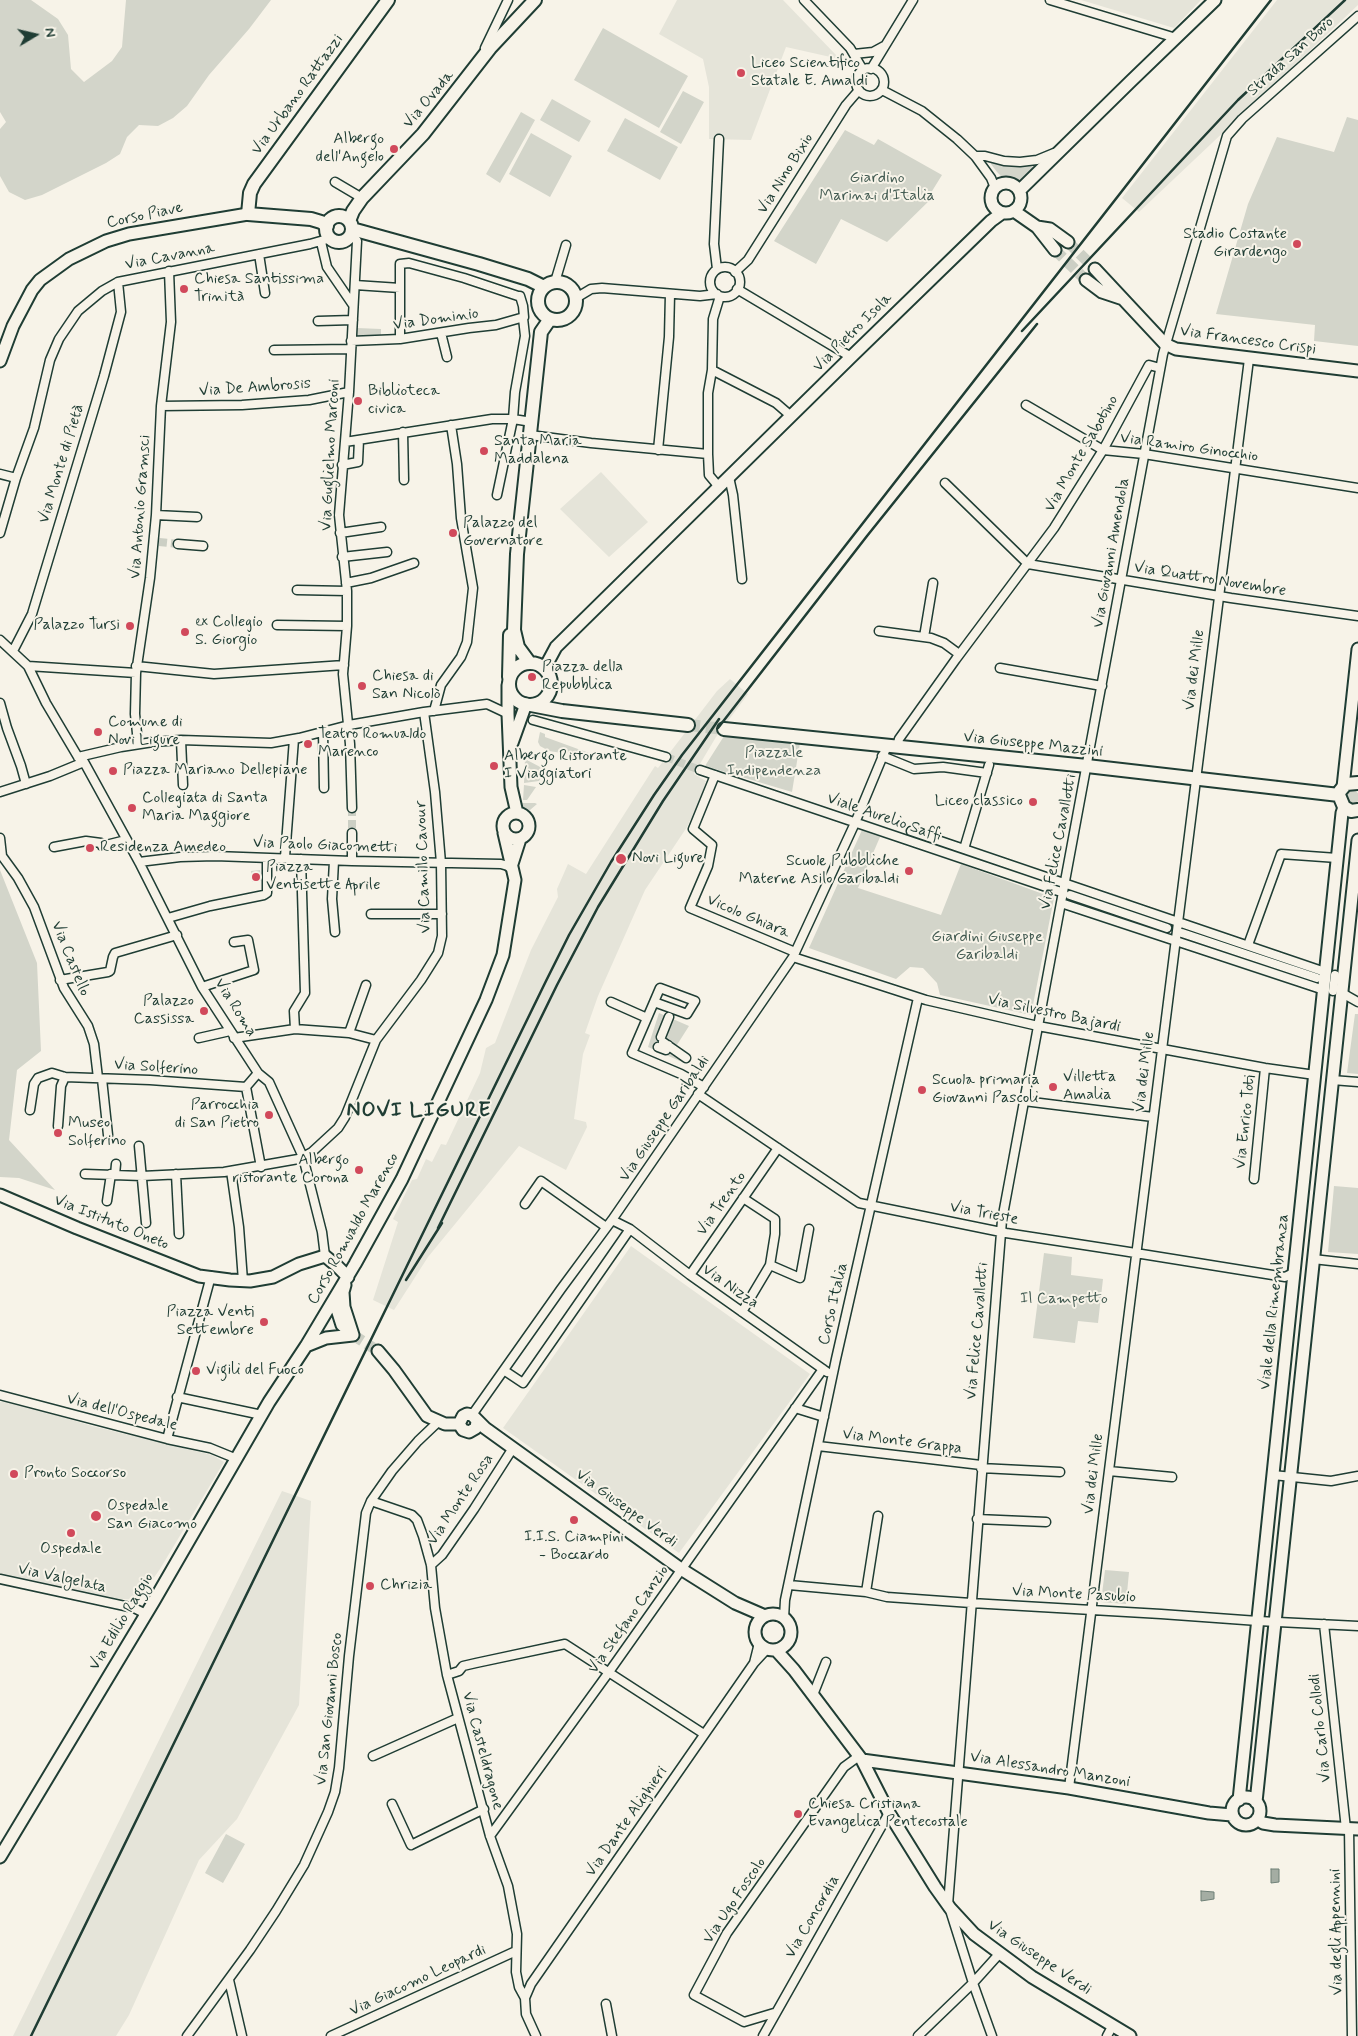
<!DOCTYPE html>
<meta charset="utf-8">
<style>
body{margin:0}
#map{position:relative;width:1358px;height:2036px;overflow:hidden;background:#f7f3e8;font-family:Mynerve,sans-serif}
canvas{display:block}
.north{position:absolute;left:10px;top:10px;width:50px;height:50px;-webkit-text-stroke:4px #f7f3e8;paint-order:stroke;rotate:81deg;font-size:14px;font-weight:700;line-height:20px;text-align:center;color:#1f3d34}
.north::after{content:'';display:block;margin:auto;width:18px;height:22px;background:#1f3d34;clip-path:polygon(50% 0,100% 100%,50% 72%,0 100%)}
</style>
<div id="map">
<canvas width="1358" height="2036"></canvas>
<div class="north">N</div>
</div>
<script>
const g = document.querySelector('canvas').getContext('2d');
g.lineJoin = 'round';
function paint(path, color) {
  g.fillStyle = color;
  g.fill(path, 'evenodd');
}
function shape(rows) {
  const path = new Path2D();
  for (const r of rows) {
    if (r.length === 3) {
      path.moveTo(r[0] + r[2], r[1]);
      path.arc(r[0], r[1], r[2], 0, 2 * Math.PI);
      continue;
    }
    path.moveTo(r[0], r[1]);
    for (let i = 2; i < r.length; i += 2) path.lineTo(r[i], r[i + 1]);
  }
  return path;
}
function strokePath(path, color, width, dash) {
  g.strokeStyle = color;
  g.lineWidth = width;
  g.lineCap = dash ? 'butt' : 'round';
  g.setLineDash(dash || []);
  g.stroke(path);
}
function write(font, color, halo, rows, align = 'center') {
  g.font = font + ' Mynerve,sans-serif';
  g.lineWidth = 4;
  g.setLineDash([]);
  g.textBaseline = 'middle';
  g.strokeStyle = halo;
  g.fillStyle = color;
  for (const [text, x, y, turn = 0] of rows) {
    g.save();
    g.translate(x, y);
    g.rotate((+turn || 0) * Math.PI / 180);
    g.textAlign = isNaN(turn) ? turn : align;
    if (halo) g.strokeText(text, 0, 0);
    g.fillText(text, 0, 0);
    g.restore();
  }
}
paint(shape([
 [677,0,783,0,836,55,835,58,786,47,751,140,709,139,709,87,703,59,659,34],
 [1081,0,1201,0,1174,28],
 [1277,0,1358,0,1358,5,1139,212,1122,198],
 [601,472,648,522,609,557,560,509],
 [730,679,748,694,716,737,694,774,706,781,700,800,687,827,645,890,598,996,585,1033,590,1035,583,1054,574,1119,586,1122,587,1127,566,1170,519,1146,428,1257,394,1310,373,1300,398,1222,393,1219,412,1180,417,1179,426,1159,432,1162,441,1144,446,1145,480,1073,486,1048,495,1043,531,950,558,897,557,889,568,864,586,874,655,766,658,768,717,691],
 [631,1246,810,1374,679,1553,503,1428],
 [9,1401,92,1426,212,1455,224,1462,160,1569,138,1600,123,1599,118,1602,0,1577,0,1402],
 [282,1491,311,1501,299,1705,237,1819,199,1860,129,2015,116,2036,13,2036]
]), '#e5e4d9');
paint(shape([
 [0,0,31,0,58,19,68,35,71,69,84,82,112,61,122,47,126,0,271,0,249,29,209,75,187,106,173,118,158,126,139,125,127,137,120,154,106,163,42,195,25,200,9,192,0,176,0,129,6,122,0,112],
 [603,28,688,76,659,128,574,80],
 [683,91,704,102,681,144,660,132],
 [552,99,591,121,579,142,540,120],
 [521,112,535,120,500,183,486,174],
 [1347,117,1358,120,1358,346,1314,341,1315,325,1216,314,1248,204,1277,137,1334,152],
 [625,118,678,147,660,180,607,151],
 [845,130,874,145,878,139,942,175,929,196,932,198,887,242,841,219,816,264,774,241],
 [531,133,572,156,550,197,509,174],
 [991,162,1015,167,1031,166,1035,170,1022,180,1016,181,1004,179,997,172,991,164],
 [357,328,381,329,381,336,357,338],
 [540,732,545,734,545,737,589,753,562,753,549,751,540,746,538,742],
 [726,733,800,743,792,792,705,766],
 [525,759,544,769,545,772,539,781,524,783],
 [524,785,536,787,527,800,523,800],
 [1352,797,7],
 [520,803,535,803,537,804,530,810,523,811,521,810],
 [862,830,880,837,858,888,941,915,961,864,1054,898,1031,1015,940,995,937,983,923,968,910,967,896,979,809,948],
 [0,870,37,963,41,1051,17,1070,9,1140,55,1190,19,1178,0,1177],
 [260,870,261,881,252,882,251,871],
 [659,1013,689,1026,675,1048,687,1057,682,1062,648,1047],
 [1355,1014,1358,1014,1358,1074,1347,1073],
 [1334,1186,1358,1188,1358,1254,1328,1252],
 [1044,1253,1072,1257,1071,1275,1103,1279,1098,1323,1078,1321,1075,1343,1033,1338],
 [1105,1570,1129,1572,1126,1604,1101,1602],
 [226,1834,245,1844,223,1883,205,1873]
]), '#d3d5ca');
const water = shape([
 [1271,1869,1279,1869,1279,1882,1271,1883,1271,1869],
 [1201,1891,1214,1892,1214,1899,1201,1901,1201,1891]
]);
paint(water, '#a4ada3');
strokePath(water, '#6f8077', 1);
strokePath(shape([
 [159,542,178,544],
 [666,757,700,770],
 [352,808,352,833]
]), '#cccfc4', 8, [8, 4]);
strokePath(shape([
 [1068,242,1095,269],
 [1055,250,1086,280],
 [353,1335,378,1351]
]), '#cccfc4', 11, [11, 5.5]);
strokePath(shape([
 [688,725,724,729]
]), '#cccfc4', 12, [12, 6]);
const street = shape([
 [804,0,850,48,863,70],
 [1050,0,1176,38],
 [485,48,508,0],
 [854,54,873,52,884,46],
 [870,82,14],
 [871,69,913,0],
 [882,90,922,111,957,139,975,156,991,178,995,188],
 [975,156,985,156,1004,161,1020,162,1037,160,1054,153],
 [335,182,362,198],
 [351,233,357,241,349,392,339,515,347,591,347,626,343,674,350,744,352,808],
 [321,242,327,267,353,305],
 [259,254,265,293],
 [725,282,15],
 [717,269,714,244,719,139],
 [735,272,748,260,846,105,859,90],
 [555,282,566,245],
 [355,285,400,288],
 [737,289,851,357],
 [576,298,591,289,602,288,700,296,717,294],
 [318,321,353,320],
 [441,333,447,357],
 [351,341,400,339,469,328,496,325,524,317,523,306,520,296,518,296,464,278,409,263,400,264,400,339],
 [274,350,351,349],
 [712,370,776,403,791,416],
 [1026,405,1103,450,1144,454,1358,488],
 [161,406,242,405,309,400,349,392],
 [403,432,404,480],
 [530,435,591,443,708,454],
 [345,442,492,419,513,419,532,422],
 [658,450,669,337,670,294],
 [342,465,358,462,359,440],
 [0,474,16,478],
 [729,477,733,495,742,579],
 [945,483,1028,564,1231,598,1358,616],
 [719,487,709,475,708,454,708,393,712,370,713,319,720,296],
 [497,495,513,419,515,392,525,336,523,318],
 [156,515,197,517],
 [0,533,16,478,34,428,50,360,59,339,78,311,102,291,118,282,310,244,331,238],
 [340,533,381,527],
 [178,544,203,546],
 [342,557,387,552],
 [346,583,371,578,414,563],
 [297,590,347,591],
 [277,625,347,626],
 [879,631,931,638,944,643,959,654],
 [924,637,933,583],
 [0,640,28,666,46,703,78,757,84,762,139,862,202,987,258,1073,269,1082,303,1157,322,1232,325,1256],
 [13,651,32,614,104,376,121,312,118,282],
 [28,666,136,673],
 [136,666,214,674,344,665],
 [1000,668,1102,686],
 [0,703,7,728,21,766,26,784],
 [434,711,441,685,461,657,467,642,473,588,461,518,457,464,451,425],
 [533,720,666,757],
 [323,732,324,788],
 [181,740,183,785],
 [138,743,135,714,136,673,150,578,156,515,161,406,171,322,169,271],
 [897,747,899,739,956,659,1054,528,1103,450,1149,365,1160,368],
 [882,756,914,769,943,767,987,773],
 [78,757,121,747,153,742,181,740,271,743,299,738,349,725,424,712,487,704,504,712],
 [700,770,1058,891],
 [715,775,693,829,712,845,708,866,690,908,795,952],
 [0,792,50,776,84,762],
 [911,831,1325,972],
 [352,833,352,861],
 [0,838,2,856,18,878,34,907,64,988,88,1026,94,1044,98,1078],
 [54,847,86,841,101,843,102,846,126,840],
 [964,849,989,765],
 [285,857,294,739],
 [334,861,332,899,335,932],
 [139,862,180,857,215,856,352,861,501,864,511,867],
 [1070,895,1167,928],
 [1061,903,1324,990],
 [371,914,442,914],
 [168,918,210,906,264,895,267,893,267,858],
 [1182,933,1317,978],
 [1248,945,1281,854,1337,858],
 [793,957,926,1000,1038,1026,1265,1068,1315,1075],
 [60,980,108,972,110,971,113,957,115,953,177,935],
 [202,987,254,970,248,940,234,942],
 [1333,991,1335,975],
 [1342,993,1358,1002],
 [611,1002,647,1018],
 [654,1002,687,1014,695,1001,660,988,654,1002,632,1053,681,1074,704,1087],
 [295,1029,294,1011,305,993,301,859],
 [349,1033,366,985],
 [661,1037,669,1017],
 [199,1038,230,1031],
 [234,1038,295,1029,349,1033,376,1040],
 [663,1042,686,1058],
 [658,1047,666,1050,668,1045],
 [258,1073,246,1087,261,1167],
 [102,1079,108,1135],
 [1332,1080,1358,1082],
 [698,1094,859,1203,1006,1233,1123,1251,1285,1277,1295,1272],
 [1024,1101,1153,1117],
 [30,1110,34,1084,38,1078,52,1073,65,1077,150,1080,246,1087],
 [58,1126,61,1086,65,1077],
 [139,1146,146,1223],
 [303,1157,312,1152,338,1128,345,1117,376,1040,421,980,438,953,442,936,441,863,435,792,424,712],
 [231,1171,239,1227,243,1281],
 [85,1174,142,1176,224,1172,304,1158],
 [176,1174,179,1234],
 [115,1175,116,1164],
 [1254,1179,1265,1068],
 [743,1198,775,1219,775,1234,770,1265,800,1278,809,1229],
 [107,1201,111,1174],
 [525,1204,541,1181,606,1227],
 [612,1220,630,1229,690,1275,827,1372],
 [1313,1259,1358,1264],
 [690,1275,778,1148],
 [742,1312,770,1265],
 [505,1371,523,1383,630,1229],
 [0,1395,167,1439,210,1448,237,1459],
 [177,1397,262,1415],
 [795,1408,824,1417],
 [472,1415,561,1289,612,1220,793,957,855,823,887,746],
 [167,1439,211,1276],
 [818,1446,981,1465],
 [981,1468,1060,1472],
 [1109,1471,1172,1477],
 [1273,1475,1331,1481,1358,1476],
 [371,1501,412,1515,417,1520,423,1536,431,1565,435,1608,447,1675,490,1836,508,1886,517,1934,516,1972,519,1987,525,1998,526,2014,536,2036],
 [977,1519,1046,1522],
 [431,1565,442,1555,474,1509,513,1448],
 [0,1579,134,1608,146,1614],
 [789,1585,866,1592,887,1597,971,1603,1161,1614,1258,1621,1358,1626],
 [866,1592,878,1516],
 [784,1618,785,1600,836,1359,918,998],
 [1324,1624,1346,1829],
 [759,1643,754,1663,767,1649],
 [447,1675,459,1671,463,1666,476,1663,565,1644,704,1734],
 [813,1695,826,1662],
 [373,1756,458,1718],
 [1069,1788,1249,359],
 [392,1804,411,1845,484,1809],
 [1349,1828,1352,2036],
 [490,1836,609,1672,823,1369],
 [948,1905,1002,1220,1163,354,1227,136,1242,119,1358,16],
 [950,1910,973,1983,1000,1953],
 [229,1980,242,2036],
 [525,1998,531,1984,754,1663],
 [606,2004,612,2036],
 [774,2013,744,2022,694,1995,727,1933,844,1767,859,1756],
 [187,2036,250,1950,276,1911,304,1865,328,1812,335,1792,339,1768,349,1656,366,1513,371,1501,392,1471,418,1441,438,1422],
 [331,2036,516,1951],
 [763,2036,889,1813],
 [918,2036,973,1983,992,2036],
 [1107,2036,1113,2025]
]);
const secondary = shape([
 [1006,198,15],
 [1019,191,1130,82,1215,0],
 [1014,211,1037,227,1050,229,1068,242],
 [1037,227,1055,250],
 [1095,269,1165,344,1176,349,1358,371],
 [1086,280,1102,292,1123,299],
 [0,361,13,326,32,290,40,280,69,259,106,241,129,234,248,214],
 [547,670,549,660,556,647,851,357,991,221,1002,213],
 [508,685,508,714,511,787,517,813],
 [512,743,526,704],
 [1343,787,1358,649],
 [516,826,13],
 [511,867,520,839],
 [0,1195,77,1228,199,1276,230,1280,250,1281,273,1277,299,1264,325,1256,337,1266,348,1277],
 [335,1298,335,1303,342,1325,353,1335,344,1307,343,1292,345,1285],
 [306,1346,326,1338,353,1335],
 [378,1351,394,1370,427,1416,445,1424,459,1424],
 [477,1421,476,1428,469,1432,463,1430,459,1424,463,1416,467,1414,472,1415,485,1428,681,1569,735,1603,765,1616],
 [773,1632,18],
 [776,1650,794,1670,862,1760,889,1813,935,1887,950,1908,974,1934,1032,1977,1130,2036],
 [862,1760,1069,1788,1209,1813,1232,1815],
 [1246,1811,14],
 [1239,1800,1342,813,1344,807],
 [1256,1802,1358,840],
 [1257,1819,1263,1823,1275,1825,1358,1829],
 [0,1857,154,1601,269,1402,306,1346,355,1264,402,1179,486,1000,503,955,515,880,504,833]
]);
const primary = shape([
 [339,229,13],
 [349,221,353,211,362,198,423,134,490,48,535,0],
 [327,226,321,222,311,219,248,214,250,193,254,184,388,0],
 [352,229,479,264,528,279,544,287],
 [557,301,19],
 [529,662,518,647,514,630,517,554,541,332,550,319],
 [530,684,21],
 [509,677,510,635],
 [531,705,562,711,688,725],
 [724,729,1087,766,1339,795],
 [1358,783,1346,784,1340,791,1339,795,1344,807,1351,811,1358,810]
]);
strokePath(street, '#1f3d34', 11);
strokePath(secondary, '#1f3d34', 15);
strokePath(primary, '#1f3d34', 16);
strokePath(street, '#f7f3e8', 8);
strokePath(secondary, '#f7f3e8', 11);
strokePath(primary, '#f7f3e8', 12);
strokePath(shape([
 [1022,331,1238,100,1345,0],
 [718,728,867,536,1037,324],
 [438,1228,557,985,598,907,663,801,719,719],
 [406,1280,442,1223],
 [31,2036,546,981,569,935,611,862,654,795,682,755,1271,0]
]), '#1f3d34', 2.5);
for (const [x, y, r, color] of [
 [741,73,5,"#d1495b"],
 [394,149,5,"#d1495b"],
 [1297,244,5,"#d1495b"],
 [184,289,5,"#d1495b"],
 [358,401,5,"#d1495b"],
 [484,451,5,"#d1495b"],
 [453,533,5,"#d1495b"],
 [130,626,5,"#d1495b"],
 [185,632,5,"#d1495b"],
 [532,677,5,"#d1495b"],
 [362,686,5,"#d1495b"],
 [98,732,5,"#d1495b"],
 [308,744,5,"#d1495b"],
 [494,766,5,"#d1495b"],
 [113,771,5,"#d1495b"],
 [1033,802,5,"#d1495b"],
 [132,808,5,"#d1495b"],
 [90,848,5,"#d1495b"],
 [621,859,6,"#d1495b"],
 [909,871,5,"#d1495b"],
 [256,877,5,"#d1495b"],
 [204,1011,5,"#d1495b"],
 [1053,1087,5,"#d1495b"],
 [922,1090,5,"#d1495b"],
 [269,1115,5,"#d1495b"],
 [58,1133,5,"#d1495b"],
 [359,1170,5,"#d1495b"],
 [264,1322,5,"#d1495b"],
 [196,1371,5,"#d1495b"],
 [14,1474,5,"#d1495b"],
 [96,1516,6,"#d1495b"],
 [574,1520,5,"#d1495b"],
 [71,1533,5,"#d1495b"],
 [370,1586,5,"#d1495b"],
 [798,1814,5,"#d1495b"]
]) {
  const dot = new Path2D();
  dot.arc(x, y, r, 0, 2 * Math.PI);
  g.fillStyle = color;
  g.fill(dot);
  strokePath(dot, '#f7f3e8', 2);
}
write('16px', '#1f3d34', '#f7f3e8', [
 ["Strada San Bovo",1291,57,-42],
 ["Via Urbano Rattazzi",298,95,-54],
 ["Via Ovada",429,100,-50],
 ["Via Nino Bixio",786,174,-58],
 ["Corso Piave",145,216,-12],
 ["Via Cavanna",170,257,-11],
 ["Via Dominio",436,320,-8],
 ["Via Pietro Isola",853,333,-45],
 ["Via Francesco Crispi",1248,341,8],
 ["Via De Ambrosis",255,388,-4],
 ["Via Ramiro Ginocchio",1189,448,8],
 ["Via Monte Sabotino",1082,454,-60],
 ["Via Guglielmo Marconi",331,455,-87],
 ["Via Monte di Pietà",62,464,-73],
 ["Via Antonio Gramsci",141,507,-86],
 ["Via Giovanni Amendola",1112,553,-80],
 ["Via Quattro Novembre",1210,580,9],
 ["Via dei Mille",1195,670,-83],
 ["Via Giuseppe Mazzini",1033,745,6],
 ["Viale Aurelio Saffi",884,818,19],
 ["Via Felice Cavallotti",1059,842,-79],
 ["Via Paolo Giacometti",325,846,2],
 ["Via Camillo Cavour",424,867,-92],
 ["Vicolo Ghiara",748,917,23],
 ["Via Castello",70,959,68],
 ["Via Roma",235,1008,58],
 ["Via Silvestro Bajardi",1054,1014,12],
 ["Via Solferino",156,1068,4],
 ["Via dei Mille",1145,1072,-83],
 ["Via Giuseppe Garibaldi",665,1119,-56],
 ["Via Enrico Toti",1246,1122,-84],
 ["Via Trento",722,1204,-55],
 ["Via Trieste",984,1214,11],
 ["Via Istituto Oneto",111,1223,22],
 ["Corso Romualdo Marenco",354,1229,-61],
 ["Via Nizza",730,1287,35],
 ["Viale della Rimembranza",1275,1302,-84],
 ["Corso Italia",834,1304,-77],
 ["Via Felice Cavallotti",978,1331,-85],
 ["Via dell'Ospedale",122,1413,14],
 ["Via Monte Grappa",902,1442,7],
 ["Via dei Mille",1094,1474,-83],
 ["Via Monte Rosa",461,1500,-56],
 ["Via Giuseppe Verdi",626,1509,36],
 ["Via Valgelata",62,1579,12],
 ["Via Monte Pasubio",1074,1595,3],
 ["Via Stefano Canzio",629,1620,-55],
 ["Via Edilio Raggio",122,1622,-59],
 ["Via San Giovanni Bosco",330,1709,-84],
 ["Via Carlo Collodi",1321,1728,-96],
 ["Via Casteldragone",482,1751,75],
 ["Via Alessandro Manzoni",1050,1770,9],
 ["Via Dante Alighieri",627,1822,-55],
 ["Via Ugo Foscolo",735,1901,-56],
 ["Via Concordia",813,1917,-60],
 ["Via degli Appennini",1337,1932,-91],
 ["Via Giuseppe Verdi",1039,1958,34],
 ["Via Giacomo Leopardi",418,1981,-25]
]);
write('16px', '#1f3d34', '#f7f3e8', [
 ["Liceo Scientifico",751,64],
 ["Statale E. Amaldi",751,82],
 ["Albergo",384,140,"right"],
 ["dell'Angelo",384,158,"right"],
 ["Stadio Costante",1287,235,"right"],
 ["Girardengo",1287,253,"right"],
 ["Chiesa Santissima",194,280],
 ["Trinità",194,298],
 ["Biblioteca",368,392],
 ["civica",368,410],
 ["Santa Maria",494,442],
 ["Maddalena",494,460],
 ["Palazzo del",463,524],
 ["Governatore",463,542],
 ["ex Collegio",195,623],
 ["S. Giorgio",195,641],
 ["Palazzo Tursi",120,626,"right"],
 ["Piazza della",542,668],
 ["Repubblica",542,686],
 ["Chiesa di",372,677],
 ["San Nicolò",372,695],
 ["Comune di",108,723],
 ["Novi Ligure",108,741],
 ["Teatro Romualdo",318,735],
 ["Marenco",318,753],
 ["Albergo Ristorante",504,757],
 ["I Viaggiatori",504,775],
 ["Piazza Mariano Dellepiane",123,771],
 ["Collegiata di Santa",142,799],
 ["Maria Maggiore",142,817],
 ["Liceo classico",1023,802,"right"],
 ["Residenza Amedeo",100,848],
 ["Novi Ligure",632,859],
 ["Scuole Pubbliche",899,862,"right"],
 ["Materne Asilo Garibaldi",899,880,"right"],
 ["Piazza",266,868],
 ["Ventisette Aprile",266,886],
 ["Palazzo",194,1002,"right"],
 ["Cassissa",194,1020,"right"],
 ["Villetta",1063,1078],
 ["Amalia",1063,1096],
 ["Scuola primaria",932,1081],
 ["Giovanni Pascoli",932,1099],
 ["Parrocchia",259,1106,"right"],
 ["di San Pietro",259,1124,"right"],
 ["Museo",68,1124],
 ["Solferino",68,1142],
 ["Albergo",349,1161,"right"],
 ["ristorante Corona",349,1179,"right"],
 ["Piazza Venti",254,1313,"right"],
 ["Settembre",254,1331,"right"],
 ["Vigili del Fuoco",206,1371],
 ["Pronto Soccorso",24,1474],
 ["Ospedale",107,1507],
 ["San Giacomo",107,1525],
 ["I.I.S. Ciampini",574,1538,"center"],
 ["- Boccardo",574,1556,"center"],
 ["Ospedale",71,1550,"center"],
 ["Chrizia",380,1586],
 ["Chiesa Cristiana",808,1805],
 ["Evangelica Pentecostale",808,1823]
], 'left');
write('16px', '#435b52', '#f7f3e8', [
 ["Giardino",877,179],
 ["Marinai d'Italia",877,197],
 ["Piazzale",774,754],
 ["Indipendenza",774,772],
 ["Giardini Giuseppe",987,938],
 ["Garibaldi",987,956],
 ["Il Campetto",1064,1300]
]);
g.letterSpacing = '1px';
write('bold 21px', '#1f3d34', '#f7f3e8', [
 ["NOVI LIGURE",419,1112]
]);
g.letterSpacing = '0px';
</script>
